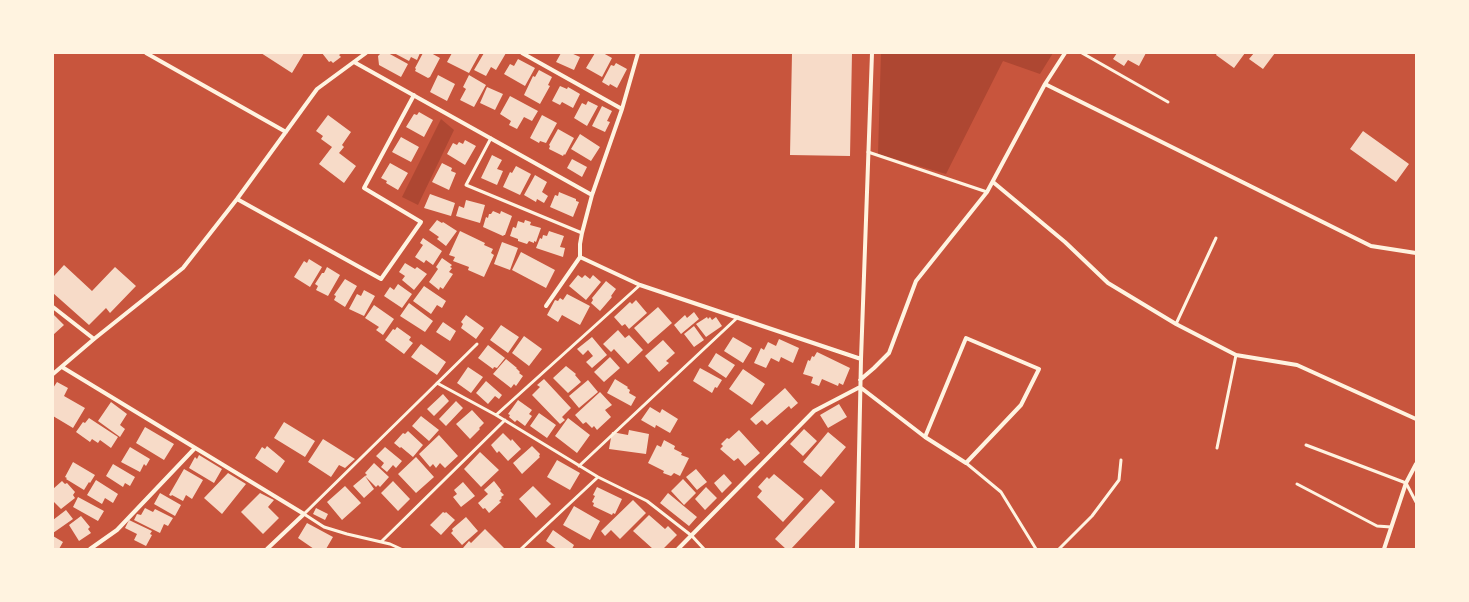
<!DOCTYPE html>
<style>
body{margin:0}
#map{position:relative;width:1469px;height:602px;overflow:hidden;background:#c8553d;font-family:"Source Serif 4",serif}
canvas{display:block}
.frame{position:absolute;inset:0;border:54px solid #fff3e0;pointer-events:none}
</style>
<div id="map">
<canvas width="1469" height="602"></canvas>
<div class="frame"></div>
</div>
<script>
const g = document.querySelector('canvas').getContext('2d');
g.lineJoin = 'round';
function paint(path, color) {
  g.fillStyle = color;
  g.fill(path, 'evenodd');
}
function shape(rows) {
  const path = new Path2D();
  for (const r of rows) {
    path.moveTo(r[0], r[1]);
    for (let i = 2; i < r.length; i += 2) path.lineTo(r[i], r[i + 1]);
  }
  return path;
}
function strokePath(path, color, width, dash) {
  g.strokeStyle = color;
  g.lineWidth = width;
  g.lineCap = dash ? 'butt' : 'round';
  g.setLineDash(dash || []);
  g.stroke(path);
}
paint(shape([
 [881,53,1053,53,1040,74,1003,61,946,174,878,154],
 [441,119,454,130,418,205,402,197]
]), '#ae4732');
paint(shape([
 [261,53,304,53,292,73],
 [322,53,342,53,339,55,341,57,333,63,331,61,329,62],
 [381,53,388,53,408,64,401,77,379,65,378,56],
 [394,53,420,53,417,60,411,57,409,61],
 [423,53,431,53,440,58,430,77,428,78,415,71,416,69,415,68],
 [452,53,480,53,469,73,447,62],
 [484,53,506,53,496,70,491,67,486,76,474,70],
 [561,53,571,53,580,57,574,70,556,62],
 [595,53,603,53,612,58,602,77,586,68],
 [792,53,852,53,850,156,790,155],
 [1117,53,1146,53,1139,66,1128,60,1124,66,1113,59],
 [1217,53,1245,53,1234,68,1216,55],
 [1254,53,1275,53,1263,69,1249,59],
 [518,59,535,68,525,86,504,74,510,64,514,66],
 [616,63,627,69,617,88,610,84,609,86,602,82,611,65,614,66],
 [539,70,552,77,548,85,550,86,540,104,524,95,533,76,535,77],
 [438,75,455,84,447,101,430,92],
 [469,75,486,85,474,107,460,100,466,89,463,87],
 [560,86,567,89,568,87,580,94,573,108,562,102,560,105,552,101],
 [487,87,503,94,495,110,480,103],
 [510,96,538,111,532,121,524,117,517,129,509,125,511,121,500,114],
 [588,101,598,106,587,126,574,118,582,103,586,105],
 [602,106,612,111,607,121,610,122,605,132,592,126],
 [419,112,433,120,424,137,406,127,414,114,417,115],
 [328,115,351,132,342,145,344,147,339,153,356,166,344,183,319,164,332,147,321,139,323,136,316,131],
 [542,115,557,123,546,143,540,141,539,143,530,138],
 [558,129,574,138,565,155,564,154,563,156,549,149,550,146,549,145],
 [1363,131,1409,164,1396,182,1350,149],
 [580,134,600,147,591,161,571,149],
 [401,137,419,147,411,162,392,152],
 [465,140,476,146,465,165,447,154,453,143,457,145,459,142,463,144],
 [492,155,502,160,497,169,503,171,497,185,481,178],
 [572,159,587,167,582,177,567,168],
 [390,163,408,173,398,190,386,183,387,181,381,178],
 [442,163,452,168,451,171,456,173,449,190,432,182],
 [516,166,531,174,520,195,503,187,510,172,512,173],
 [535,175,547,182,542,192,548,196,544,203,537,199,536,202,524,195],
 [559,192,576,199,576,201,579,202,573,217,550,207,555,195,558,196],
 [430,194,455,203,451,216,424,208],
 [466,200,485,205,480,223,456,216,459,206,464,208],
 [493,211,500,214,501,211,512,216,505,235,504,235,503,236,483,227,486,217,488,218,489,214,491,214],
 [437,220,442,223,443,222,457,231,446,246,437,239,439,237,429,230],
 [525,220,531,222,530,225,541,228,536,242,534,241,534,243,529,241,527,244,518,241,518,239,510,236,513,227,516,228,518,221,524,223],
 [460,231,485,243,484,245,493,249,491,253,494,255,484,277,468,270,469,267,453,261,455,257,449,255],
 [549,231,564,236,560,247,565,248,563,257,536,248,540,238,542,239,543,235,547,236],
 [423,238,442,251,433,265,426,260,424,263,415,257,423,245,420,243],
 [502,242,518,248,510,270,494,264],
 [521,252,555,270,546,288,512,270],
 [442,258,452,265,450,267,452,268,449,272,453,274,443,289,440,287,439,290,429,282,438,269,436,267],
 [309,259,322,267,310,287,294,277,304,261,307,263],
 [405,263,415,269,417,267,427,274,414,290,402,280,405,276,399,272],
 [64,265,92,291,115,267,136,286,110,313,106,308,89,325,53,293,53,275,54,276],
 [327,267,340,275,328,296,316,290,318,286,315,284,322,273,324,273],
 [578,275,582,278,585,275,590,279,593,275,601,282,586,300,569,286],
 [345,279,357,286,345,307,334,300,336,296,334,295],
 [606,281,616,289,611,296,612,297,600,311,591,303,593,300,592,298],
 [398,284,412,294,402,308,384,296,390,287,394,290],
 [424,286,446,301,442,308,437,305,431,314,413,301],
 [364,290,375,296,364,316,349,309,357,294,361,296],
 [567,294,590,306,580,325,562,315,558,322,547,315,555,300,558,301,560,298,563,300],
 [636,300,647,313,629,329,625,324,622,326,614,317,630,302,632,304],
 [409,303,433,321,425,332,400,316],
 [374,305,394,319,383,335,376,330,379,327,365,318],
 [658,307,672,323,648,344,634,328],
 [694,312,699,319,681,334,674,325,685,315,687,318],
 [53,314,64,325,53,335],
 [466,315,484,328,476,339,461,328,463,324,461,322],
 [707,317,708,319,710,317,712,320,716,317,722,326,706,337,696,324],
 [443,322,456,331,450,341,436,332],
 [501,325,519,337,508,353,490,340],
 [694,326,704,340,694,347,684,334],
 [397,327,411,337,409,340,413,343,404,354,385,340,393,329,395,330],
 [618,330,625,338,629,335,643,350,628,364,614,349,611,352,603,344],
 [524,336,542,349,529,366,512,353],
 [592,337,607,355,592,368,586,362,593,356,588,350,583,355,577,349],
 [733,337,752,348,743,363,724,351],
 [779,339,799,348,793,363,781,357,779,362,771,358,766,368,754,363,761,348,764,350,768,342,776,346],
 [663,340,675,353,666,361,669,363,659,372,645,356],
 [421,344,446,362,437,375,411,357],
 [488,345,505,358,497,368,494,367,493,369,478,358],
 [817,352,850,368,843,385,839,383,838,386,822,379,819,386,811,383,813,377,803,374,808,360,810,361,812,356,814,357],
 [716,353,735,365,726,378,708,366],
 [610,357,620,368,604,382,594,372],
 [506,359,517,368,516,368,520,372,519,373,523,376,516,386,514,384,511,388,493,374],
 [566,366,576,374,575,375,581,382,568,393,553,378],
 [468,367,483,377,471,393,457,383],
 [700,368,722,380,717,388,715,387,712,393,693,381],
 [743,369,765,384,752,405,729,389],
 [544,379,571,408,562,417,565,420,560,424,532,395,540,387,537,385],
 [615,379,628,387,627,388,630,390,629,393,636,397,631,406,607,393],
 [588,380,598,392,579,408,569,396],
 [486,381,502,395,499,399,495,396,488,404,476,393],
 [57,382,68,388,64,396,85,408,73,428,53,416,53,388],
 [785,388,798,403,791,409,789,406,767,425,762,420,756,425,750,419],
 [600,392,612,405,605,410,611,417,597,430,594,426,592,428,586,422,583,424,575,415],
 [443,394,449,401,434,416,427,409],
 [518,400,532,410,529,414,532,416,525,426,517,420,515,422,509,417,510,415,508,414],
 [456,401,463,408,446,426,439,419],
 [111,402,127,414,120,425,125,429,120,437,98,421],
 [839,404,847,417,828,428,820,415],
 [650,407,660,413,662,409,678,419,670,433,656,425,655,428,641,420],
 [472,410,484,423,479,428,480,429,470,439,456,424],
 [539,413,556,425,547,438,530,426],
 [421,416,439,430,429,441,412,426],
 [89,418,118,437,111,448,100,440,98,443,92,439,90,442,76,432,83,422,85,423],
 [568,418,590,435,577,453,555,436],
 [284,422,315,441,305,457,274,438],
 [145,427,174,444,164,460,136,443],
 [804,429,817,441,803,456,790,444],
 [629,430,649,434,646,454,609,449,612,432,628,435],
 [739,430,760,453,745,466,738,458,734,461,720,449,723,446,721,444,727,438,729,439],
 [408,431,423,445,413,457,401,447,400,448,394,443,403,433,405,434],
 [828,432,846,447,821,477,803,462],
 [503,433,511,441,512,439,521,449,508,461,499,451,497,453,491,445],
 [439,435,458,456,445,468,440,463,436,468,433,464,430,467,419,454],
 [323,439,355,459,345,468,339,465,331,477,308,462],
 [664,440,675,446,674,449,682,453,681,455,689,458,680,476,674,473,671,476,663,473,664,471,648,463,657,445,661,447],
 [267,446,285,461,277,473,255,458,262,447,265,449],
 [532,446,540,454,539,456,540,457,522,474,513,463],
 [130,447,150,459,146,466,144,464,140,472,121,462],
 [385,447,402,461,396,468,393,465,387,472,381,467,384,463,376,456],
 [480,452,499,470,481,487,464,469],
 [199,455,222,469,214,483,189,468,195,457,197,459],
 [416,457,434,477,416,493,398,474],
 [557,460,580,473,570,490,547,477],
 [73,462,95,475,90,483,89,482,84,490,66,479,67,478,65,477],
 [374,463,389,477,380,487,378,485,376,487,365,476,367,475,365,473],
 [113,464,135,477,130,486,125,483,123,487,106,476],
 [184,469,203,480,192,499,186,495,183,501,172,495,171,496,169,495],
 [696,469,707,482,697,490,686,477],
 [228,473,246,484,222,514,204,498],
 [724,474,732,483,722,493,714,483],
 [774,474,804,499,783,522,757,497,762,491,758,487,767,477,769,479],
 [365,476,374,489,364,498,353,486],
 [683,479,696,493,684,505,671,491],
 [96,480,118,494,113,503,105,498,102,504,87,495],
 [62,481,65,484,67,483,75,492,73,495,75,498,61,509,53,501,53,489],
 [393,481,410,499,398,511,381,493],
 [494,481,501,490,500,491,504,495,501,497,502,498,499,501,501,502,489,513,485,508,483,509,478,503,488,494,484,490],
 [463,482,475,496,461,507,453,497,457,494,454,490],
 [345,486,361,503,342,520,327,502],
 [533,486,551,504,536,518,519,499],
 [597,487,622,499,615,514,613,513,612,515,593,506,594,503,592,502,595,496,593,495],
 [706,487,717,498,705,510,695,499],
 [821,489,835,502,791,549,786,549,775,539],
 [160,493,181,505,175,516,154,504],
 [260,493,274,500,268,507,279,518,263,534,241,512],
 [668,493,697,517,689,526,660,503],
 [78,497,104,511,98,521,73,507],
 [633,500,646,513,620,539,611,530,605,536,601,531],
 [574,506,600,521,590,540,563,525],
 [145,508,153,512,155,509,173,518,168,526,164,524,160,533,134,520,137,514,141,515],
 [316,508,328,514,325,520,313,514],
 [66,510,73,519,53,533,53,520],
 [443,512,445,513,446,512,455,520,441,535,430,525],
 [649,515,665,529,668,526,677,535,663,549,653,549,633,531],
 [81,516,90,527,88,529,91,533,79,541,69,525],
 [466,517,478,531,462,545,451,533,453,531,452,529],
 [129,520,152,531,150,534,152,535,146,546,134,540,137,534,125,528],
 [307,523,333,537,326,549,314,549,298,538],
 [485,529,505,549,464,549,463,548,469,541,471,543],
 [553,530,574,545,572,549,557,549,546,541],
 [53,536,63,542,59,549,53,549]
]), '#f7dbc8');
strokePath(shape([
 [1082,53,1168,102],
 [491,138,466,185,582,233],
 [868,152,987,192],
 [1176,324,1216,238],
 [437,383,496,415,598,477,647,501,692,536,704,549],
 [496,415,640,285],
 [1306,445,1406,483,1416,502],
 [1217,448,1236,355],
 [966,463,1001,492,1036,549],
 [579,466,738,317],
 [1297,484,1377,526,1391,527],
 [381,542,505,420],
 [401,549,390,544,347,534,324,527,304,514,477,344],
 [521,549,598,477],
 [1059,549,1092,516,1119,480,1121,460]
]), '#fff3e0', 3);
strokePath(shape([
 [146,53,286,132],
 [522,53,622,109],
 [354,62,592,195],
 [1045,84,1371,246,1416,253],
 [993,182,1065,242,1108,283,1176,324,1236,355,1297,365,1416,419],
 [237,199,381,279,421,222,364,188,414,95],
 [580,257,640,285,861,359],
 [546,306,580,257,580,244,582,233,592,195,622,109,638,53],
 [53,307,94,339],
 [62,367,304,514,267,549],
 [53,374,94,339,183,268,237,199,317,89,366,53],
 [860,380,874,368,889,353,916,281,987,192,1045,84,1065,53],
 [860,387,925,437,966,463,1021,405,1039,369,966,338,925,437],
 [90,549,117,530,195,448],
 [678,549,814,411,860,387],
 [857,549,861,359,872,53],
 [1384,549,1406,483,1416,464]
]), '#fff3e0', 4);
</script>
